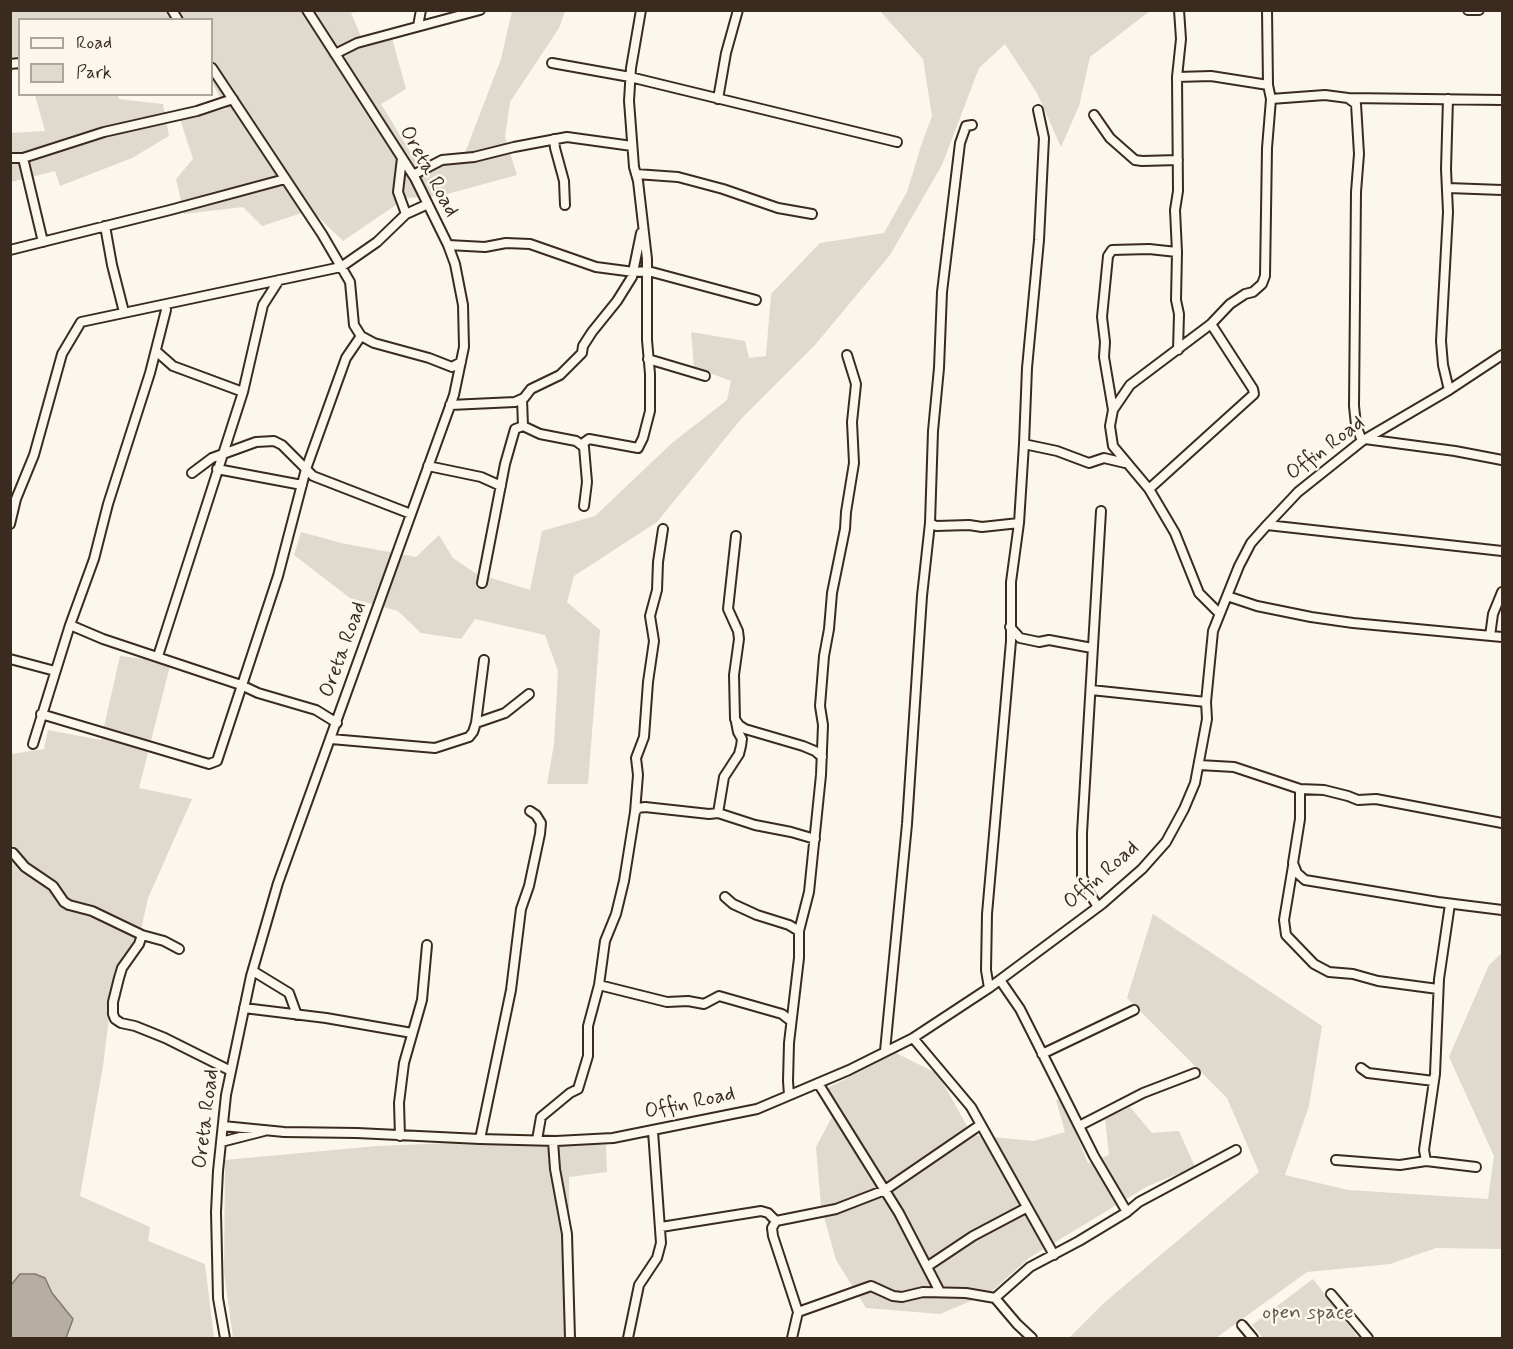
<!DOCTYPE html>
<style>
body{margin:0}
#map{position:relative;width:1513px;height:1349px;overflow:hidden;background:#fbf7ec;font-family:Mynerve,sans-serif}
canvas{display:block}
.frame{position:absolute;inset:0;border:12px solid #3b2a1e;pointer-events:none}
.legend{position:absolute;left:18px;top:18px;width:195px;height:78px;box-sizing:border-box;background:#fbf7ec;border:2px solid #aea59a;margin:0;padding:8px 10px;list-style:none;font-size:18px;color:#3b2a1e}
.legend li{display:flex;align-items:center;gap:12px;height:30px}
.legend b{width:30px;border:2px solid #aea59a}
</style>
<div id="map">
<canvas width="1513" height="1349"></canvas>
<div class="frame"></div>
<ul class="legend">
<li><b style="height:8px;background:#fbf7ec"></b>Road</li>
<li><b style="height:16px;background:#dfd9ce"></b>Park</li>
</ul>
</div>
<script>
const g = document.querySelector('canvas').getContext('2d');
g.lineJoin = 'round';
function paint(path, color) {
  g.fillStyle = color;
  g.fill(path, 'evenodd');
}
function shape(rows) {
  const path = new Path2D();
  for (const r of rows) {
    path.moveTo(r[0], r[1]);
    for (let i = 2; i < r.length; i += 2) path.lineTo(r[i], r[i + 1]);
  }
  return path;
}
function strokePath(path, color, width, dash) {
  g.strokeStyle = color;
  g.lineWidth = width;
  g.lineCap = dash ? 'butt' : 'round';
  g.setLineDash(dash || []);
  g.stroke(path);
}
function write(font, color, halo, rows, align = 'center') {
  g.font = font + ' Mynerve,sans-serif';
  g.lineWidth = 5;
  g.setLineDash([]);
  g.textBaseline = 'middle';
  g.strokeStyle = halo;
  g.fillStyle = color;
  for (const [text, x, y, turn = 0] of rows) {
    g.save();
    g.translate(x, y);
    g.rotate((+turn || 0) * Math.PI / 180);
    g.textAlign = isNaN(turn) ? turn : align;
    if (halo) g.strokeText(text, 0, 0);
    g.fillText(text, 0, 0);
    g.restore();
  }
}
paint(shape([
 [11,11,362,11,351,13,365,46,392,38,406,89,381,104,417,163,465,153,501,59,512,11,565,11,559,28,510,102,505,137,517,175,440,196,406,198,343,241,311,210,262,226,243,207,184,214,176,179,193,159,180,119,227,109,212,83,212,20,20,20,19,73,15,68,11,69],
 [880,11,1150,11,1090,57,1079,106,1061,147,1037,93,1005,44,979,68,942,165,890,255,815,345,741,419,657,522,574,576,567,602,600,630,588,784,547,784,554,744,558,671,545,635,475,619,461,639,421,633,398,611,350,598,294,555,301,532,341,543,416,557,439,535,453,558,475,573,530,590,542,531,595,516,672,443,727,400,731,381,694,367,691,332,745,341,749,358,766,356,771,294,820,243,884,233,907,192,921,146,932,116,923,59],
 [35,95,118,95,119,99,163,104,169,136,132,158,60,186,55,171,11,182,11,133,45,131],
 [120,656,171,662,139,788,192,799,148,898,139,938,115,969,103,1066,80,1196,150,1227,148,1241,205,1264,214,1338,11,1338,11,754,44,749,48,730,101,740],
 [1153,914,1322,1026,1309,1106,1285,1175,1348,1190,1488,1199,1494,1156,1449,1057,1489,965,1502,953,1502,1249,1436,1248,1390,1264,1307,1272,1216,1338,1069,1338,1105,1302,1259,1172,1227,1098,1127,998],
 [896,1053,938,1074,972,1135,1034,1141,1065,1132,1056,1100,1059,1099,1066,1109,1088,1163,1109,1155,1105,1119,1130,1107,1152,1133,1179,1131,1195,1167,1148,1186,1029,1258,990,1293,940,1314,866,1308,836,1260,821,1206,816,1147,832,1117,818,1093],
 [449,1143,606,1145,607,1172,569,1177,570,1326,568,1338,233,1338,224,1272,225,1160,377,1146],
 [1313,1279,1359,1338,1263,1338,1252,1325]
]), '#dfd9ce');
const water = shape([
 [20,1274,35,1274,45,1278,52,1293,73,1319,66,1338,11,1338,11,1285,20,1274]
]);
paint(water, '#b6aea2');
strokePath(water, '#85796d', 1.5);
const minor = shape([
 [172,10,178,20],
 [1468,10,1479,10],
 [418,26,421,10],
 [335,54,357,43,480,10],
 [552,63,630,77,897,142],
 [10,64,20,63],
 [212,68,322,234,350,282,354,325,361,336,374,343,429,358,452,367,461,362],
 [1177,77,1211,76,1268,85],
 [1348,98,1502,100],
 [718,99,726,53,738,10],
 [1271,99,1325,95,1348,98,1356,104,1359,154,1356,192,1354,406,1356,425,1362,441],
 [1448,99,1446,169,1448,212,1441,341,1443,365,1449,390],
 [1038,110,1044,138,1039,240,1027,368,1024,444,1057,451,1089,463,1104,458,1125,463],
 [1094,115,1110,138,1135,160,1142,161,1178,160],
 [554,139,555,148,564,181,565,205],
 [10,158,23,158,43,242],
 [23,158,104,132,197,111,233,99],
 [402,158,398,192,406,214],
 [636,174,678,177,723,189,778,208,812,214],
 [413,175,442,160,474,157,514,147,567,137,632,146],
 [1448,188,1502,190],
 [105,226,112,265,124,312],
 [448,245,485,247,506,243,530,244,596,267,634,272,648,271,756,300],
 [10,250,170,210,285,179],
 [1178,350,1179,314,1176,300,1177,252,1175,210,1178,191,1177,77,1181,39,1179,10],
 [156,351,173,366,243,392],
 [648,359,705,376],
 [522,399,523,426,540,434,576,441,584,447,587,482,584,506],
 [450,405,515,402,524,398,531,389,560,375,582,353,583,346,592,332,617,301,632,277,641,233],
 [1113,410,1104,357,1105,342,1102,317,1108,256,1112,250,1149,249,1177,252],
 [1365,439,1455,451,1502,460],
 [582,444,589,439,638,448,643,438,650,411,650,374,647,340,647,259,638,181,634,167,629,101,631,68,641,10],
 [428,466,481,477,501,486],
 [217,469,302,485],
 [192,473,212,458,256,442,274,441,282,445,313,476,411,514],
 [1149,489,1254,394,1253,389,1211,324],
 [930,523,936,526,969,525,982,527,1019,523,1024,444],
 [10,524,16,499,34,455,62,354,81,322,341,267,377,242,406,214,428,204],
 [1267,525,1502,551],
 [736,536,728,609,738,631,739,639,734,675,735,719,739,725,745,729,803,746,815,751,822,757],
 [482,583,505,464,515,429,523,426],
 [1227,596,1257,606,1311,617,1353,623,1502,637],
 [1219,613,1199,593,1175,533,1149,489,1113,446,1110,426,1113,410,1130,385,1211,324,1230,304,1245,294,1253,292,1262,284,1265,276,1267,148,1271,99,1268,85,1267,10],
 [70,625,103,639,241,685,258,693,316,710,337,723],
 [1010,627,1020,638,1039,642,1049,640,1092,648],
 [1490,636,1493,614,1502,592],
 [158,656,243,392,263,305,279,280],
 [10,659,55,671],
 [1091,690,1206,702],
 [41,714,209,764,217,761,278,576,306,469,346,358,361,336],
 [476,723,505,713,529,694],
 [331,739,435,748,469,737,473,732,476,723,484,660],
 [33,744,70,625,94,559,108,504,150,373,166,310],
 [1199,765,1234,767,1300,789,1324,790,1348,796,1358,800,1376,799,1502,823],
 [1300,789,1300,819,1293,863,1297,873,1305,880,1438,902,1502,910],
 [635,812,638,808,645,807,709,814,718,813,755,825,791,832,815,839],
 [718,813,724,777,739,754,741,746,742,739,738,732,736,722],
 [13,853,25,867,53,886,64,902,69,905,92,911,142,935,164,941,179,949],
 [1293,866,1284,920,1286,935,1314,964,1329,972,1353,974,1378,981,1438,989],
 [725,897,733,904,757,915,789,925,799,931],
 [1450,904,1439,979,1435,1074,1424,1150,1426,1161,1476,1167],
 [1098,907,1088,891,1082,876,1082,833,1101,511],
 [142,935,139,944,122,968,119,978,113,1002,113,1014,115,1019,121,1023,135,1026,165,1038,231,1071],
 [253,971,289,993,297,1015],
 [1000,980,1020,1009,1094,1156,1127,1212],
 [599,985,667,1002,688,1001,704,1004,719,996,782,1014,791,1021],
 [989,988,986,970,987,914,1011,641,1011,582,1019,523],
 [244,1008,326,1018,412,1033],
 [913,1038,971,1107,1054,1255],
 [885,1051,907,824,922,596,930,523,933,431,939,368,942,292,960,143,966,126,972,125],
 [1042,1054,1134,1010],
 [1361,1068,1368,1073,1434,1081],
 [818,1083,899,1213,940,1292],
 [789,1095,788,1081,789,1043,799,958,799,931,809,892,821,775,823,725,820,706,824,656,829,629,832,593,845,529,846,512,854,463,852,422,856,384,847,355],
 [223,1126,284,1132,357,1133,480,1139,556,1141,613,1138,757,1109,849,1070,913,1038,989,988,1102,904,1142,869,1166,842,1184,809,1195,783,1207,719,1206,702,1213,631,1239,566,1251,543,1267,525,1298,492,1362,441,1449,390,1502,355],
 [1079,1126,1143,1093,1195,1073],
 [400,1136,399,1103,404,1063,422,1000,427,945],
 [480,1139,511,990,521,909,529,886,540,834,541,823,536,815,530,811],
 [537,1140,541,1117,570,1093,578,1089,588,1056,588,1026,599,985,605,941,616,914,624,881,635,812,638,775,636,758,644,737,648,682,654,641,650,616,657,590,658,562,663,529],
 [553,1141,555,1169,567,1234,570,1338],
 [221,1142,264,1131],
 [1336,1160,1400,1165,1426,1161],
 [661,1227,761,1211,768,1213,776,1221],
 [928,1266,973,1236,1026,1208],
 [1331,1294,1368,1338],
 [995,1298,1030,1267,1079,1241,1127,1212,1139,1202,1236,1150],
 [798,1312,871,1286,893,1296,902,1297,923,1292,966,1293,995,1298,1017,1324,1032,1338],
 [1242,1325,1253,1338],
 [225,1338,218,1298,216,1212,218,1171,226,1095,251,976,278,883,454,395,464,347,463,305,455,264,448,245,415,178,307,10],
 [628,1338,639,1285,657,1258,661,1243,653,1131],
 [792,1338,798,1312,773,1236,772,1228,776,1221,836,1209,885,1190,980,1125]
]);
strokePath(minor, '#3b2a1e', 12);
strokePath(minor, '#fbf7ec', 8);
write('21px', '#3b2a1e', '#fbf7ec', [
 ["Oreta Road",428,172,61],
 ["Offin Road",1326,449,-37],
 ["Oreta Road",344,650,-70],
 ["Offin Road",1102,876,-41],
 ["Offin Road",690,1104,-12],
 ["Oreta Road",207,1119,-83]
]);
write('21px', '#64564a', '#fbf7ec', [
 ["open space",1308,1314]
]);
</script>
